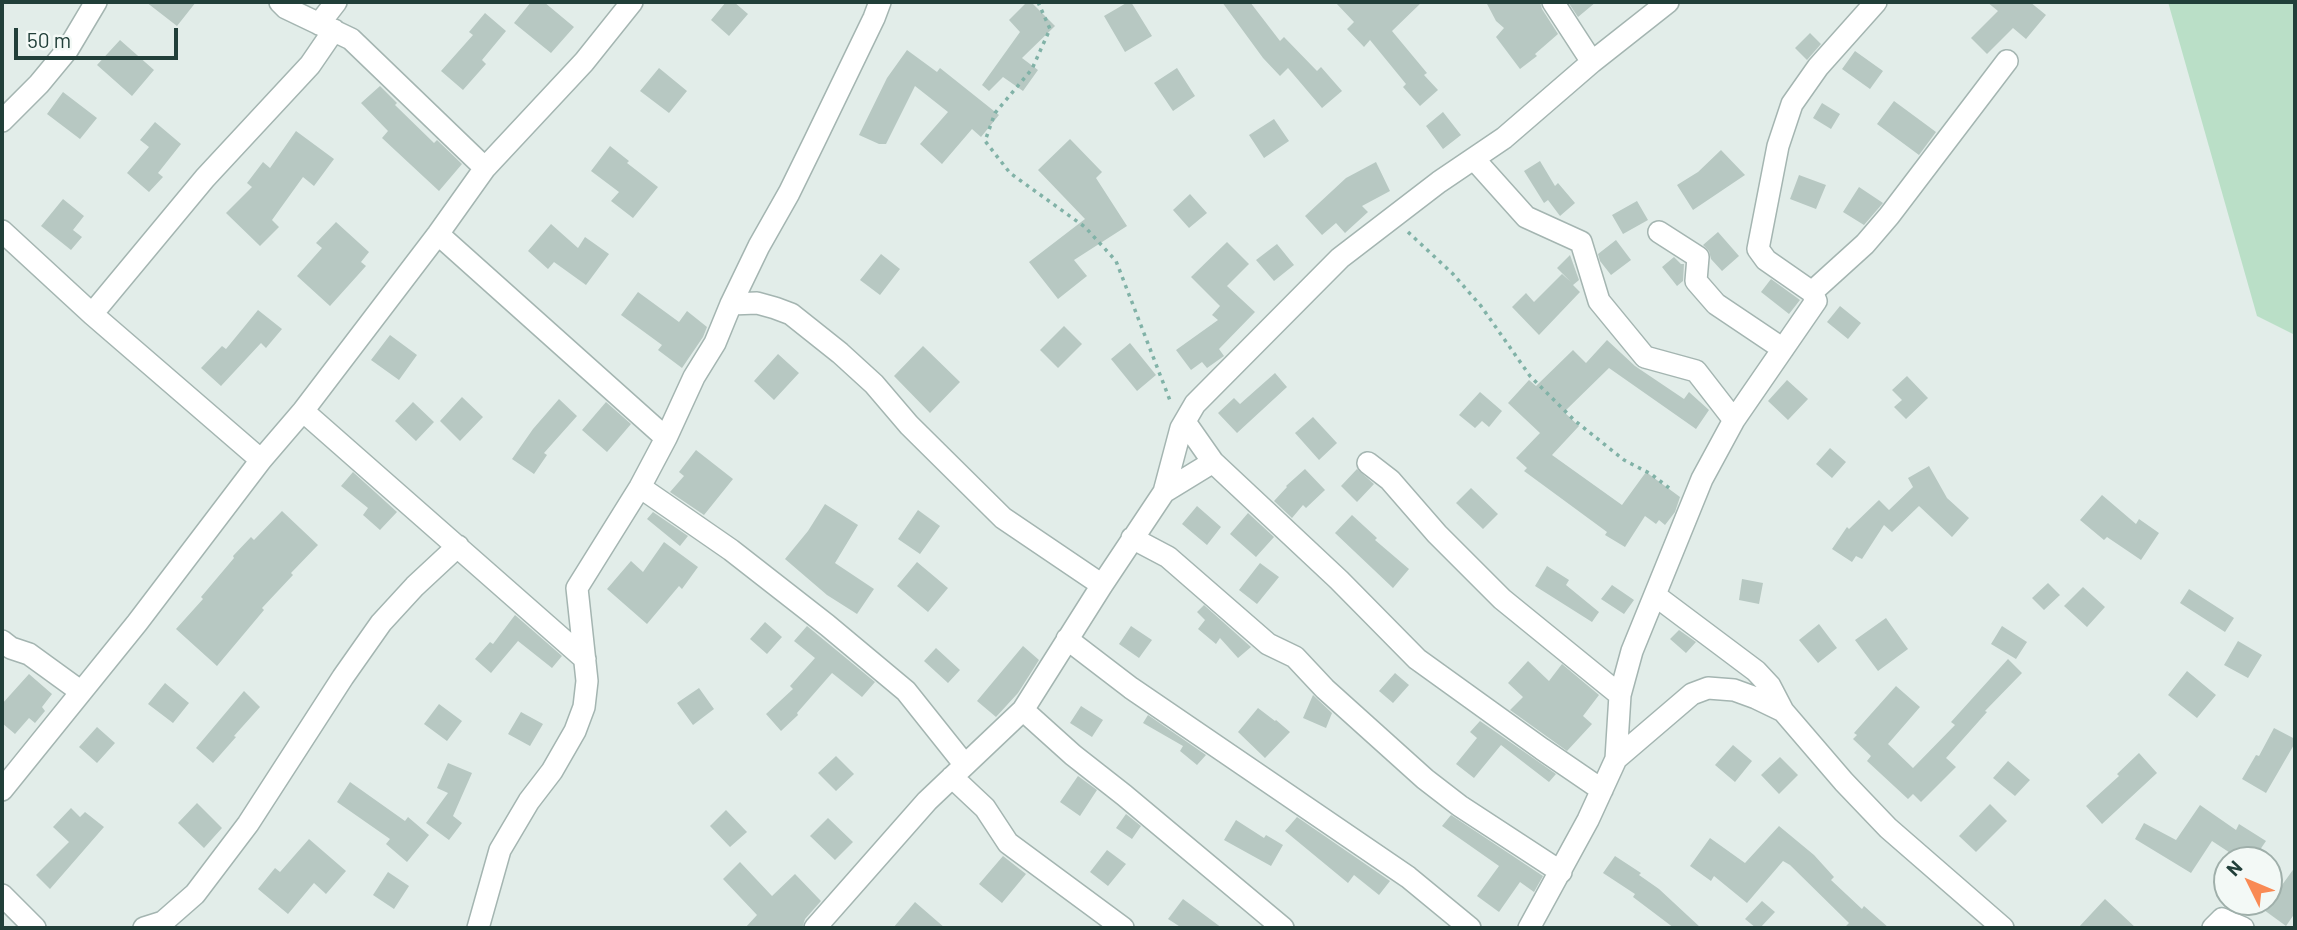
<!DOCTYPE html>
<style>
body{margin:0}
#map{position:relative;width:2297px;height:930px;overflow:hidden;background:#e2ede9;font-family:Barlow,sans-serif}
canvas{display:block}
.frame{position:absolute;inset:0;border:4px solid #213f39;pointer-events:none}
.north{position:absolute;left:2213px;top:846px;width:70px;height:70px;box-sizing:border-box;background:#f3f9f6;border:2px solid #9fafaa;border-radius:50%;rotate:313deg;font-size:19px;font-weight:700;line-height:28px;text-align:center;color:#213f39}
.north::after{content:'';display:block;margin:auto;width:24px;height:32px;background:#f98a54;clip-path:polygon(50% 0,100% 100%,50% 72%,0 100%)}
.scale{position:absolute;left:14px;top:28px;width:164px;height:32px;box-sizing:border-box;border:4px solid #213f39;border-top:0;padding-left:9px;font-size:21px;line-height:24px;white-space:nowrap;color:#213f39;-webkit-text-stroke:5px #f3f9f6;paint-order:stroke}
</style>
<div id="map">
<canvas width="2297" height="930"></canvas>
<div class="frame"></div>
<div class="north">N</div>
<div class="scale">50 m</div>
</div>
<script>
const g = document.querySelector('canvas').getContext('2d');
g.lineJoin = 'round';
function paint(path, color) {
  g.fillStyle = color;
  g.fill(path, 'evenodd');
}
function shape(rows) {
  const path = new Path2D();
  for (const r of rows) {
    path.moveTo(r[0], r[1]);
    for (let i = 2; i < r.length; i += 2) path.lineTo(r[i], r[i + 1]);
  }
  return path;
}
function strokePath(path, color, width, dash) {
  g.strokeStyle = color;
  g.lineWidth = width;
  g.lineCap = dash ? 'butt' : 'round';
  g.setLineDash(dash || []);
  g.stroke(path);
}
paint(shape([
 [2168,2,2295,2,2295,335,2257,316]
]), '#badfc7');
paint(shape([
 [146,2,196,2,177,26],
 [531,2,544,2,574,27,551,53,514,23],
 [726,2,734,2,748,14,729,36,711,20],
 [1027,2,1031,2,1055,26,1022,58,1038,70,1023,91,1003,77,989,91,982,85,1020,32,1009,20],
 [1128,2,1131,2,1152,36,1125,52,1104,16],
 [1222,2,1250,2,1280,41,1284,37,1317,71,1321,67,1342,91,1322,108,1288,68,1280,76,1263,58],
 [1335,2,1422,2,1392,31,1427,73,1424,75,1438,90,1420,106,1403,87,1406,84,1370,40,1364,47,1347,29,1354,22],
 [1486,2,1540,2,1542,9,1558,34,1535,54,1537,56,1520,69,1496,37,1504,28,1496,21],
 [1568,2,1596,2,1578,17],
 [1987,2,2030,2,2046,15,2026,39,2013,28,1987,54,1971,38,1998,11],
 [485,13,506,31,482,60,486,64,463,90,441,71,473,35,469,32],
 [1810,33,1821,44,1807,60,1795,48],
 [120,40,154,70,132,96,97,65],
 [907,50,937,72,940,68,999,115,981,137,972,129,942,164,920,144,948,112,915,86,886,144,879,144,859,135,887,78],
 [1855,51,1883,71,1870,89,1842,69],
 [659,68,687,91,669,113,640,91],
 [1177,68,1195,96,1173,111,1154,83],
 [380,86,397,103,395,105,434,143,437,140,462,164,439,191,382,138,388,131,361,103],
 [63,92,97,118,80,139,47,114],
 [1894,101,1936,132,1919,155,1877,124],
 [1822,103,1840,114,1831,129,1813,118],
 [1443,112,1461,135,1443,149,1426,126],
 [1274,119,1289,141,1264,158,1249,135],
 [155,122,181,144,158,173,163,177,149,192,127,173,149,147,140,140],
 [296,131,334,159,314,186,303,177,272,220,279,227,260,246,226,213,252,187,247,183,263,162,270,168],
 [1070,139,1102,172,1096,178,1127,226,1074,260,1087,276,1058,299,1029,262,1085,219,1038,170],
 [610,146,629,161,627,163,658,187,633,218,611,201,619,192,591,171],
 [1721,150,1745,175,1693,210,1677,185,1698,172],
 [1540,161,1555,186,1558,183,1575,203,1560,216,1548,200,1544,203,1524,171],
 [1376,162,1390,191,1362,206,1368,212,1345,233,1336,223,1322,235,1305,216,1346,178],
 [1799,175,1826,185,1816,209,1790,199],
 [1859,187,1883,203,1864,225,1843,212],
 [1190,194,1207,213,1189,228,1173,210],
 [63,199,84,216,73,230,82,237,71,250,41,226],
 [1637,201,1648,220,1623,234,1612,215],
 [336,222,369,252,361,262,366,266,330,306,297,276,322,248,316,243],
 [551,224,578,248,585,237,609,254,586,285,554,262,548,269,528,251],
 [1718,232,1739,256,1722,271,1711,259,1709,251,1703,245],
 [1616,240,1631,260,1611,275,1600,261,1598,254],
 [1227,242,1249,264,1227,286,1255,312,1219,349,1224,356,1207,368,1202,362,1191,370,1176,350,1218,320,1212,315,1220,306,1191,277],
 [1277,244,1294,265,1274,281,1256,260],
 [881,254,900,269,880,295,860,280],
 [1570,255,1579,280,1573,285,1580,292,1539,335,1512,307,1526,293,1534,302,1562,274,1571,282,1557,268],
 [1674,257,1681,264,1684,264,1683,281,1677,286,1662,267],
 [1771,279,1800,300,1789,314,1761,292],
 [638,292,679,322,687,311,707,327,703,337,682,368,658,350,662,345,621,315],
 [1840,306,1861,323,1848,339,1827,322],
 [258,310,282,329,266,348,261,343,221,386,201,368,222,346,226,349],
 [1064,326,1082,344,1058,368,1040,350],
 [390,335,417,355,399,380,371,360],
 [1607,340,1635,366,1684,399,1689,392,1709,410,1696,429,1609,368,1564,412,1579,426,1552,455,1622,505,1646,472,1680,497,1675,512,1665,525,1659,520,1656,524,1645,516,1625,547,1605,535,1607,532,1524,471,1527,468,1516,458,1540,433,1508,403,1529,380,1536,386,1573,350,1586,363],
 [1130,343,1156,375,1137,391,1111,359],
 [923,346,960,382,930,413,894,376],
 [778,354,799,373,774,400,754,381],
 [1275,373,1287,387,1237,433,1218,413,1234,398,1240,404],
 [1907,376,1928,398,1906,419,1894,407,1902,400,1892,390],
 [1787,380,1808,399,1788,420,1768,401],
 [1480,392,1502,411,1489,427,1482,421,1475,428,1459,415],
 [462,397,483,417,460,441,440,421],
 [559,399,577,416,544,453,547,455,534,474,512,459,533,429],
 [413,402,434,422,416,441,395,421],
 [606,402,631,424,607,452,582,430],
 [1313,417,1337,443,1319,460,1295,433],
 [1830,448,1846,462,1832,478,1816,464],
 [696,450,733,479,704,515,670,492,684,476,679,472],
 [1929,466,1947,498,1969,518,1952,537,1919,506,1892,532,1884,525,1862,559,1856,556,1852,562,1832,549,1847,527,1849,529,1879,500,1889,510,1913,487,1908,478],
 [1305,469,1325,490,1306,508,1303,505,1292,518,1274,501,1287,487,1286,486],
 [1357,469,1374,484,1357,502,1341,486],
 [353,472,397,512,380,530,363,515,368,508,341,486],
 [1471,488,1498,514,1483,529,1456,503],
 [2102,495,2136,524,2139,519,2159,533,2141,560,2107,537,2104,540,2080,520],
 [825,504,858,525,835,563,874,589,857,614,827,595,785,559,808,531],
 [1197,506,1221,527,1207,545,1182,524],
 [918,510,940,526,920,554,898,539],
 [282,511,318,545,291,573,293,575,262,608,264,610,217,666,176,629,203,599,201,597,234,558,233,556,251,537,254,540],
 [653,512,688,536,680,546,647,519],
 [1248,513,1274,537,1256,557,1230,534],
 [1352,515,1377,538,1375,540,1409,569,1393,588,1335,533],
 [664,542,698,567,682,589,679,586,647,624,607,589,631,561,643,572],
 [917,562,948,588,928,612,897,586],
 [1260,563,1279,577,1257,604,1239,590],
 [1547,566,1569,580,1566,585,1599,612,1592,622,1535,586],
 [1742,579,1763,583,1759,604,1739,600],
 [2048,583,2060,595,2044,610,2032,598],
 [1612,585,1634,600,1624,614,1601,599],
 [2083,587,2105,607,2087,627,2064,606],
 [2189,589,2234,618,2225,632,2180,603],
 [1204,605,1251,647,1238,658,1220,638,1216,644,1198,629,1205,620,1197,612],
 [515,615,562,656,552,668,518,641,491,673,475,659,490,642,493,644],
 [1886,618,1908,649,1878,671,1855,640],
 [765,622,782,637,767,654,750,639],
 [1819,624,1837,648,1818,663,1799,640],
 [807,626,875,682,862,697,832,673,797,713,798,715,781,731,766,714,793,689,790,686,815,658,794,641],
 [1131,626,1152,640,1139,658,1119,644],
 [2002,626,2027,642,2016,659,1991,644],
 [1679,630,1696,642,1686,653,1670,639],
 [2238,641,2262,655,2248,678,2224,665],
 [1023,646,1039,660,1018,693,996,717,977,701],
 [936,648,960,670,948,683,924,661],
 [2008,659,2022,673,1985,711,1987,712,1946,758,1956,767,1921,802,1913,794,1908,799,1867,761,1871,756,1853,739,1857,735,1854,733,1896,686,1920,707,1888,744,1913,768,1955,725,1951,722],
 [1528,661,1549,681,1562,664,1599,695,1583,716,1592,724,1567,751,1510,710,1523,697,1508,683],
 [2187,671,2216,695,2197,718,2168,695],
 [1395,673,1409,685,1393,703,1379,691],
 [29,674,52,694,42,707,45,711,35,723,29,718,15,734,2,723,2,704],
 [165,683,189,703,173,723,148,704],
 [699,688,714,709,693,725,677,703],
 [244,691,260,707,234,736,236,737,213,763,196,748],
 [1313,695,1332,713,1326,728,1303,718],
 [439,704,462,721,447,741,424,724],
 [1081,706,1103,720,1092,737,1070,723],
 [1258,708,1275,721,1276,720,1290,732,1265,758,1238,732],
 [521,712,543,724,530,746,508,734],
 [1148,715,1206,755,1197,765,1180,751,1183,746,1143,723],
 [1480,721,1556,774,1549,782,1501,745,1474,778,1456,764,1477,738,1470,732],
 [97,727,115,743,97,763,79,747],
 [2274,728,2295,739,2295,743,2266,793,2242,779,2256,755,2259,756],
 [1733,745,1752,761,1735,782,1715,765],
 [2139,753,2157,773,2102,824,2086,806,2119,776,2117,774],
 [836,756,854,774,836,791,818,773],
 [1780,757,1798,775,1779,794,1761,775],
 [2008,761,2030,780,2015,796,1993,778],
 [448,763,472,773,453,816,462,823,449,840,426,823,448,793,437,788],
 [1078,776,1097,790,1080,816,1060,802],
 [350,782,405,821,408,817,429,835,407,862,386,844,390,839,337,802],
 [197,803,222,828,204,848,178,823],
 [1990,804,2007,821,1976,852,1959,836],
 [2200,805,2236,830,2239,824,2266,841,2253,860,2241,860,2212,841,2191,873,2135,839,2144,823,2176,840],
 [71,808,80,817,85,812,104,827,50,889,36,875,69,842,53,827],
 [726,810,747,832,730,847,710,826],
 [1126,814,1141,826,1132,839,1116,828],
 [1451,815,1543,876,1534,892,1520,882,1499,912,1477,896,1499,866,1442,826],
 [1297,817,1390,881,1379,895,1354,875,1348,883,1285,831],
 [828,818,853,842,835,860,810,836],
 [1236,820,1264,838,1266,835,1283,845,1271,866,1224,840],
 [1779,826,1814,855,1834,877,1831,880,1862,909,1864,906,1889,928,1844,928,1849,923,1790,865,1783,861,1747,903,1714,876,1711,881,1690,866,1710,838,1745,863],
 [309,839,346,871,326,894,314,883,288,914,258,889,275,868,280,872],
 [1107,850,1126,864,1108,886,1090,872],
 [1003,856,1026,874,1002,903,979,884],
 [1615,856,1641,873,1639,875,1659,889,1701,928,1674,928,1633,897,1635,894,1603,873],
 [740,862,772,896,795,874,821,901,805,919,802,928,745,928,757,915,723,879],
 [2295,867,2295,913,2286,926,2264,910],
 [388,872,409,886,394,909,373,895],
 [1183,899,1222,928,1182,928,1168,919],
 [2105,899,2136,928,2078,928],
 [1762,901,1775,912,1760,928,1756,928,1745,919],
 [915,902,945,928,893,928]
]), '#b7c8c2');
const street = shape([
 [280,2,286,8,351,39,485,168],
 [1553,2,1592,62],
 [319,24,336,2],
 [2,121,39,84,68,49,96,2],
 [1474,159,1526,217,1581,242,1599,301,1645,357,1696,371,1734,420],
 [2,231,92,314,261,460],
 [1659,232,1698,257,1696,281,1716,304,1783,349],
 [438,234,666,438],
 [1812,292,1865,244,1889,216,2007,61],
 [731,304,757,303,775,308,791,314,840,353,874,384,909,425,1003,518,1102,585],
 [92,314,205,178,310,65,334,30],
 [303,411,585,659],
 [1185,422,1213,462],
 [1368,463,1390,480,1437,534,1502,599,1620,695],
 [640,487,731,550,827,625,906,691,965,765],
 [1164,492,1213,462,1339,580,1417,659,1542,749,1602,790],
 [1132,538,1168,557,1268,644,1295,657,1325,689,1425,779,1460,806,1561,872],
 [1656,596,1756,671,1770,686,1783,711,1844,782,1888,828,2003,928],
 [1067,639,1131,688,1408,877,1470,928],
 [2,641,11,648,29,654,80,691],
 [1023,710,1073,755,1124,795,1283,928],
 [1616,759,1692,694,1708,688,1734,690,1756,698,1783,711],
 [952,777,985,808,1008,843,1123,928],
 [2,790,137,623,261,460,303,411,438,234,485,168,584,62,632,2],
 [2,895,35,928],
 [144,928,163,922,195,894,248,824,343,677,381,623,415,586,458,546],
 [478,928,500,850,529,801,552,771,575,731,584,707,587,681,577,588,640,487,666,438,694,377,715,343,731,304,759,246,789,193,815,140,874,18,880,2],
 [815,928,927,801,1023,710,1102,585,1164,492,1181,428,1195,404,1340,258,1439,182,1504,138,1592,62,1668,2],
 [1529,928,1588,820,1616,759,1620,695,1632,651,1702,479,1734,420,1816,301,1812,292,1766,260,1758,249,1778,146,1792,104,1818,67,1876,2],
 [2213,928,2222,919,2243,928]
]);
strokePath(street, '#a4b5b1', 24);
strokePath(shape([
 [1038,2,1050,29,1032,69,995,113,985,141,1010,173,1085,227,1116,261,1171,403],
 [1408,232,1453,274,1481,306,1530,376,1574,420,1624,460,1651,474,1673,491]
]), '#81b2a7', 3.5, [3.5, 5]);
strokePath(street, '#fff', 21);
</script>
